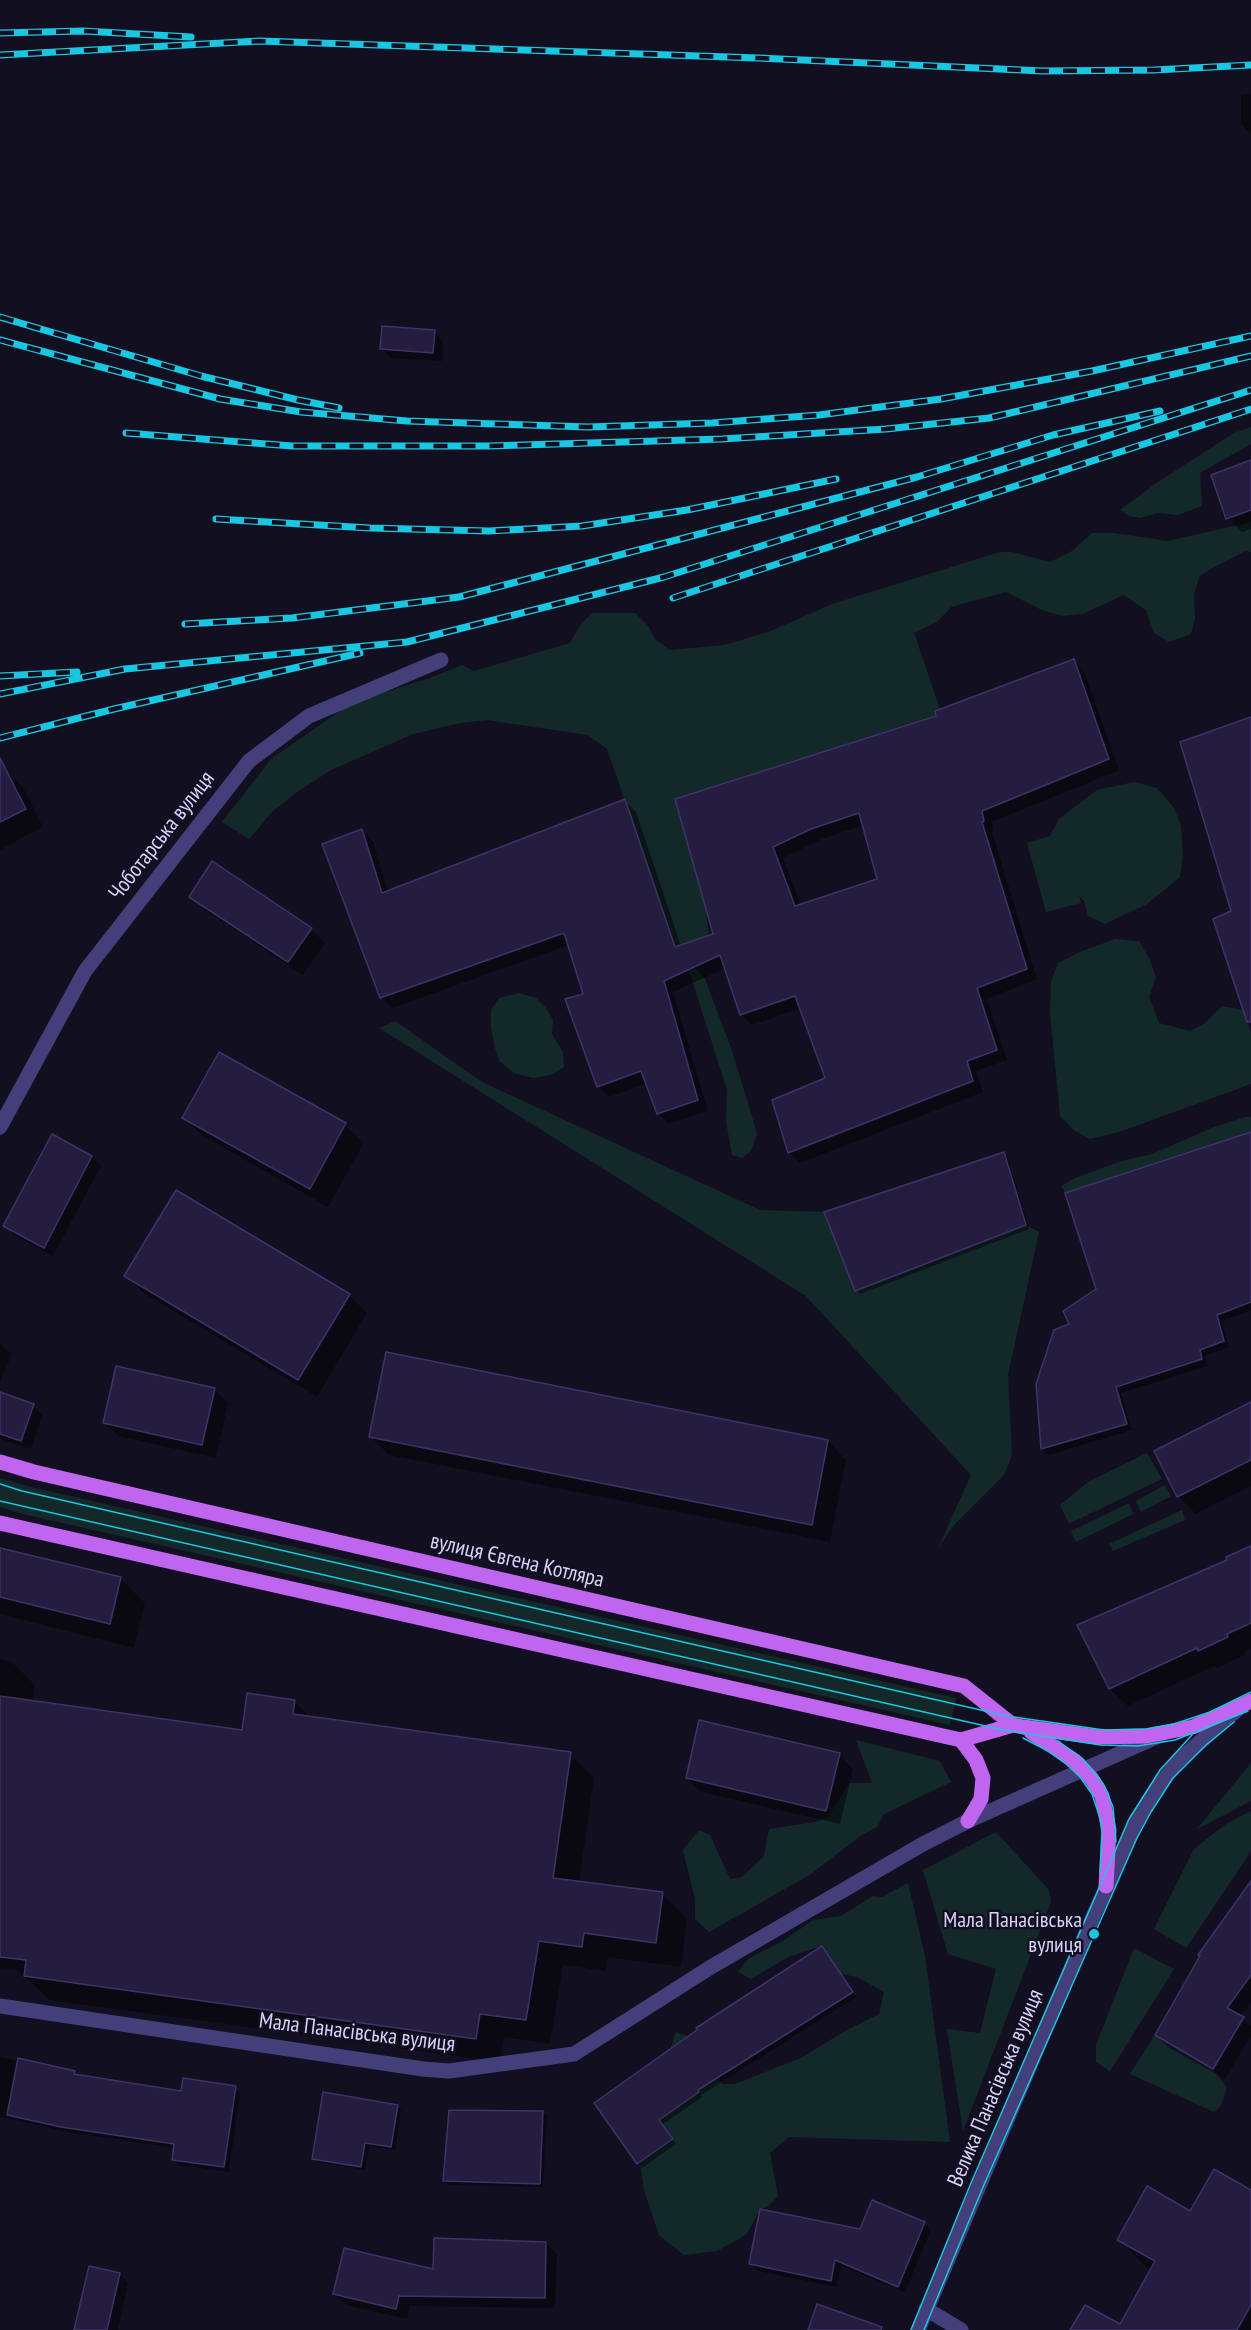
<!DOCTYPE html>
<meta charset="utf-8">
<style>
body{margin:0}
canvas{display:block;background:#120f20}
</style>
<canvas width="1251" height="2330"></canvas>
<script>
const g = document.querySelector('canvas').getContext('2d');
g.lineJoin = 'round';
function paint(path, color) {
  g.fillStyle = color;
  g.fill(path, 'evenodd');
}
function shape(rows) {
  const path = new Path2D();
  for (const r of rows) {
    path.moveTo(r[0], r[1]);
    for (let i = 2; i < r.length; i += 2) path.lineTo(r[i], r[i + 1]);
  }
  return path;
}
function strokePath(path, color, width, dash) {
  g.strokeStyle = color;
  g.lineWidth = width;
  g.lineCap = dash ? 'butt' : 'round';
  g.setLineDash(dash || []);
  g.stroke(path);
}
function write(font, color, halo, rows, align = 'center') {
  g.font = font + ' "PT Sans Narrow",sans-serif';
  g.lineWidth = 5;
  g.setLineDash([]);
  g.textBaseline = 'middle';
  g.strokeStyle = halo;
  g.fillStyle = color;
  for (const [text, x, y, turn = 0] of rows) {
    g.save();
    g.translate(x, y);
    g.rotate((+turn || 0) * Math.PI / 180);
    g.textAlign = isNaN(turn) ? turn : align;
    if (halo) g.strokeText(text, 0, 0);
    g.fillText(text, 0, 0);
    g.restore();
  }
}
paint(shape([
 [1251,427,1251,444,1200,473,1202,506,1178,515,1157,513,1140,518,1129,516,1120,510,1155,484,1203,453,1234,433],
 [1251,522,1251,552,1245,551,1200,575,1194,594,1195,618,1191,634,1169,642,1154,633,1146,610,1124,595,1082,614,1063,616,1042,610,1006,592,951,607,937,622,914,633,940,709,935,711,936,715,675,799,706,911,710,946,696,953,675,945,607,749,588,735,487,720,460,723,413,734,331,770,297,792,272,812,249,839,222,822,271,759,353,702,430,678,462,665,474,671,570,643,580,625,592,613,635,613,648,626,656,640,670,650,725,645,771,631,832,604,1000,552,1012,552,1050,562,1072,551,1092,533,1114,533,1168,541],
 [1134,782,1157,788,1174,808,1181,826,1183,855,1180,877,1147,904,1105,924,1088,916,1084,901,1079,896,1081,903,1046,912,1027,843,1050,836,1059,819,1097,790],
 [1115,939,1139,941,1149,958,1156,977,1149,997,1159,1023,1190,1031,1205,1023,1222,1006,1243,1010,1251,1033,1251,1084,1122,1131,1090,1139,1075,1131,1060,1116,1050,1012,1051,981,1058,963,1080,952],
 [687,964,693,965,705,979,731,1048,751,1113,757,1134,751,1151,742,1158,732,1155,726,1121,727,1090],
 [519,993,536,998,546,1008,553,1020,552,1034,563,1052,564,1067,551,1075,533,1078,514,1073,500,1062,495,1048,491,1028,491,1010,499,998],
 [395,1021,482,1082,760,1210,824,1212,855,1291,1026,1225,1039,1232,1008,1375,1012,1455,1004,1475,955,1524,938,1548,971,1475,806,1296,379,1028],
 [1245,1117,1251,1117,1251,1132,1065,1193,1061,1186,1075,1178,1125,1160,1152,1154,1214,1127],
 [1147,1453,1162,1479,1069,1524,1060,1505,1088,1482],
 [0,1478,31,1487,956,1698,950,1725,23,1514,0,1507],
 [1165,1485,1171,1496,1141,1512,1136,1501],
 [1129,1503,1133,1514,1076,1542,1071,1531],
 [1182,1510,1185,1520,1113,1551,1109,1544],
 [856,1740,940,1761,951,1782,884,1814,877,1827,860,1836,811,1874,709,1932,695,1919,695,1899,683,1850,699,1830,710,1835,730,1879,742,1877,764,1856,769,1829,815,1822,828,1817,849,1783,872,1783],
 [1251,1763,1251,1801,1197,1829],
 [1251,1811,1251,1851,1186,1948,1154,1929,1194,1849,1226,1824],
 [996,1832,1049,1890,1051,1902,963,2131,947,2029,980,2033,996,1969,948,1954,923,1870],
 [908,1883,925,1956,950,2142,789,2137,770,2153,778,2196,767,2207,760,2209,747,2234,717,2251,684,2255,659,2235,644,2190,640,2163,673,2140,659,2120,699,2092,670,2050,676,2032,687,2036,700,2058,723,2084,735,2084,803,2057,843,2032,879,2014,884,1992,857,1977,841,1974,822,1946,788,1957,751,1979,738,1972,749,1958,783,1941,813,1920,841,1916,873,1896,882,1897],
 [1134,1948,1174,1969,1110,2071,1096,2062,1096,2045],
 [1155,2035,1213,2069,1227,2088,1221,2105,1214,2112,1130,2074]
]), '#132929');
paint(shape([
 [1241,94,1251,94,1251,134,1241,124],
 [434,332,443,341,442,361,391,358,382,349],
 [1251,462,1251,529,1242,532,1228,518],
 [1074,661,1084,671,1119,770,992,822,994,831,992,832,1037,979,987,999,1007,1060,976,1071,983,1092,800,1163,789,1152,827,1078,801,1008,752,1025,741,1015,726,968,673,992,708,1111,669,1124,658,1113,647,1083,609,1097,598,1086,585,995,569,945,392,1008,381,997,362,831,373,842,388,892,625,801,636,812,681,946,714,935,677,800,937,717],
 [864,825,878,880,801,906,783,858,822,839],
 [5,771,24,789,43,827,0,850,0,774],
 [191,896,311,929,325,943,303,975,205,910],
 [219,1054,345,1125,364,1143,328,1207,203,1136,184,1118],
 [1251,1133,1251,1310,1222,1321,1229,1347,1205,1356,1208,1366,1121,1393,1132,1430,1049,1455,1042,1449,1038,1385,1071,1325,1098,1290],
 [52,1136,92,1157,101,1166,53,1256,14,1235,5,1226],
 [1004,1154,1008,1158,1029,1229,860,1294,856,1290],
 [126,1276,349,1295,367,1313,317,1397,145,1294],
 [0,1344,12,1354,0,1382],
 [387,1354,828,1441,846,1460,830,1542,389,1455,371,1437],
 [214,1389,228,1403,216,1458,118,1436,104,1422],
 [0,1394,33,1406,42,1415,31,1449,0,1439],
 [1251,1404,1251,1486,1196,1514,1178,1496],
 [1251,1548,1251,1649,1244,1652,1245,1655,1217,1668,1214,1666,1128,1706,1110,1689,1229,1561],
 [0,1550,120,1578,145,1603,134,1648,0,1614],
 [0,1659,11,1661,35,1685,33,1702,244,1732,294,1701,311,1718,570,1754,594,1778,579,1883,662,1894,687,1918,681,1967,608,1957,606,1971,563,1965,550,2044,504,2037,500,2062,50,2000,17,1970,0,1968],
 [839,1755,853,1769,840,1824,701,1792,687,1778],
 [1251,1883,1251,2002,1240,2017,1251,2026,1251,2036,1225,2079,1168,2047,1156,2035],
 [826,1952,856,1997,701,2095,702,2097,662,2125,676,2144,642,2168,596,2103],
 [0,2057,74,2072,79,2077,182,2093,235,2087,240,2093,229,2172,179,2165,173,2159,175,2148,68,2132,0,2117],
 [397,2106,401,2110,395,2150,369,2146,365,2170,318,2162,314,2158],
 [543,2112,547,2116,543,2187,448,2185,444,2181],
 [1251,2192,1251,2330,1072,2330,1120,2326,1151,2272,1119,2239],
 [924,2223,931,2230,905,2292,841,2266,837,2287,758,2271,751,2264,861,2230],
 [546,2243,557,2254,555,2308,410,2306,407,2319,346,2305,335,2294],
 [119,2274,128,2283,118,2330,76,2330]
]), '#0007');
const building = shape([
 [382,326,435,330,433,353,380,349,382,326],
 [1251,460,1251,510,1226,519,1211,475,1251,460],
 [1074,659,1109,759,982,811,984,821,982,822,1027,969,977,988,997,1050,967,1061,973,1081,788,1153,772,1100,825,1078,795,996,740,1015,720,955,664,981,698,1100,657,1114,641,1071,597,1087,565,999,583,994,564,933,380,998,322,844,362,829,382,893,625,799,675,947,713,934,675,799,936,716,935,711,1074,659],
 [859,813,877,879,795,906,773,847,811,829,859,813],
 [1251,717,1251,1022,1247,1022,1213,919,1231,911,1180,742,1251,717],
 [0,758,26,809,0,822,0,758],
 [212,861,312,928,288,962,189,897,212,861],
 [219,1052,346,1123,310,1189,182,1118,219,1052],
 [1251,1132,1251,1302,1217,1315,1224,1341,1200,1350,1202,1359,1116,1387,1127,1424,1041,1449,1036,1384,1054,1330,1069,1324,1063,1311,1096,1289,1065,1193,1251,1132],
 [52,1134,92,1156,44,1248,3,1226,52,1134],
 [1004,1152,1026,1225,855,1291,824,1212,1004,1152],
 [176,1190,350,1294,298,1380,124,1276,176,1190],
 [386,1352,828,1440,812,1525,369,1437,386,1352],
 [116,1366,215,1388,202,1445,103,1423,116,1366],
 [0,1392,34,1404,21,1441,0,1434,0,1392],
 [1251,1402,1251,1460,1177,1497,1154,1451,1251,1402],
 [1251,1546,1251,1623,1227,1634,1228,1637,1198,1651,1197,1648,1109,1689,1077,1625,1227,1560,1226,1557,1251,1546],
 [0,1548,121,1577,110,1624,0,1597,0,1548],
 [247,1693,295,1700,293,1714,571,1752,553,1878,663,1892,656,1943,584,1933,582,1947,539,1941,526,2020,480,2014,476,2039,24,1976,26,1960,0,1957,0,1696,242,1730,247,1693],
 [699,1720,840,1753,826,1811,686,1778,699,1720],
 [1251,1881,1251,1975,1227,2008,1244,2017,1213,2069,1155,2035,1200,1956,1198,1955,1251,1881],
 [822,1946,853,1992,698,2090,699,2092,659,2120,673,2139,637,2164,594,2103,697,2030,696,2028,822,1946],
 [18,2058,75,2071,74,2074,181,2091,183,2078,236,2086,224,2167,172,2160,174,2144,61,2127,7,2115,18,2058],
 [323,2092,398,2105,391,2147,365,2143,361,2167,312,2159,323,2092],
 [449,2110,543,2111,540,2184,443,2181,449,2110],
 [1214,2169,1251,2190,1251,2305,1237,2330,1070,2330,1085,2305,1120,2324,1155,2261,1117,2240,1147,2186,1190,2211,1214,2169],
 [872,2200,925,2222,898,2287,835,2260,831,2281,749,2264,760,2209,860,2229,872,2200],
 [434,2238,546,2242,545,2298,399,2296,396,2309,333,2294,344,2248,433,2269,434,2238],
 [89,2266,120,2273,107,2330,74,2330,89,2266],
 [817,2304,882,2327,881,2330,808,2330,817,2304]
]);
paint(building, '#251d3f');
strokePath(building, '#3e3268', 1.5);
strokePath(shape([
 [0,1127,85,971,249,761,309,716,441,660],
 [0,2006,423,2069,449,2071,574,2054,711,1967,923,1844,968,1821,1161,1735],
 [926,2309,961,2330],
 [918,2330,1095,1912,1137,1821,1154,1792,1178,1761,1238,1709]
]), '#433f7a', 15);
strokePath(shape([
 [0,1462,34,1472,964,1686,1013,1725,1023,1727,1097,1737,1146,1736,1193,1727,1251,1701],
 [0,1523,961,1740,1013,1725],
 [1031,1732,1075,1761,1092,1779,1102,1796,1109,1830,1106,1886],
 [961,1740,976,1760,983,1778,981,1799,968,1821]
]), '#bf65ef', 15);
strokePath(shape([
 [0,1484,22,1491,1007,1716,1104,1730,1146,1729,1174,1724,1210,1712,1251,1692],
 [0,1501,1003,1730,1101,1745,1138,1746,1175,1740,1248,1711],
 [1023,1738,1048,1751,1066,1764,1080,1777,1092,1794,1100,1818,1102,1832,1100,1873],
 [1058,1741,1083,1759,1104,1785,1113,1807,1116,1842],
 [911,2330,971,2183,1129,1819,1160,1770,1192,1735],
 [924,2330,983,2187,1137,1838,1151,1812,1173,1778,1206,1745,1234,1722]
]), '#18c7e1', 1.5);
const rail = shape([
 [0,33,83,31,191,37],
 [0,55,260,41,758,58,1043,71,1154,70,1251,65],
 [0,317,201,376,298,400,339,408],
 [0,340,220,399,301,412,407,421,588,427,712,423,819,415,941,399,1092,371,1251,336],
 [126,433,292,446,489,446,722,439,886,429,989,418,1251,356],
 [216,519,370,528,489,531,582,526,687,510,836,479],
 [673,598,1251,409],
 [185,624,292,618,459,597,917,477,1053,435,1160,411],
 [0,676,77,672],
 [0,694,125,669,407,642,664,577,1251,390],
 [0,738,114,709,360,653]
]);
strokePath(rail, '#18c7e1', 7);
strokePath(rail, '#120f20', 4.5, [14]);
for (const [x, y, r, color] of [
 [1094,1934,6,"#18c7e1"]
]) {
  const dot = new Path2D();
  dot.arc(x, y, r, 0, 2 * Math.PI);
  g.fillStyle = color;
  g.fill(dot);
  strokePath(dot, '#120f20', 2);
}
write('22px', '#d8d2fa', '#120f20', [
 ["Чоботарська вулиця",162,836,-52],
 ["вулиця Євгена Котляра",517,1561,13],
 ["Мала Панасівська вулиця",357,2033,7],
 ["Велика Панасівська вулиця",996,2088,-67]
]);
write('22px', '#d8d2fa', '#120f20', [
 ["Мала Панасівська",1082,1921],
 ["вулиця",1082,1946]
], 'right');
</script>
